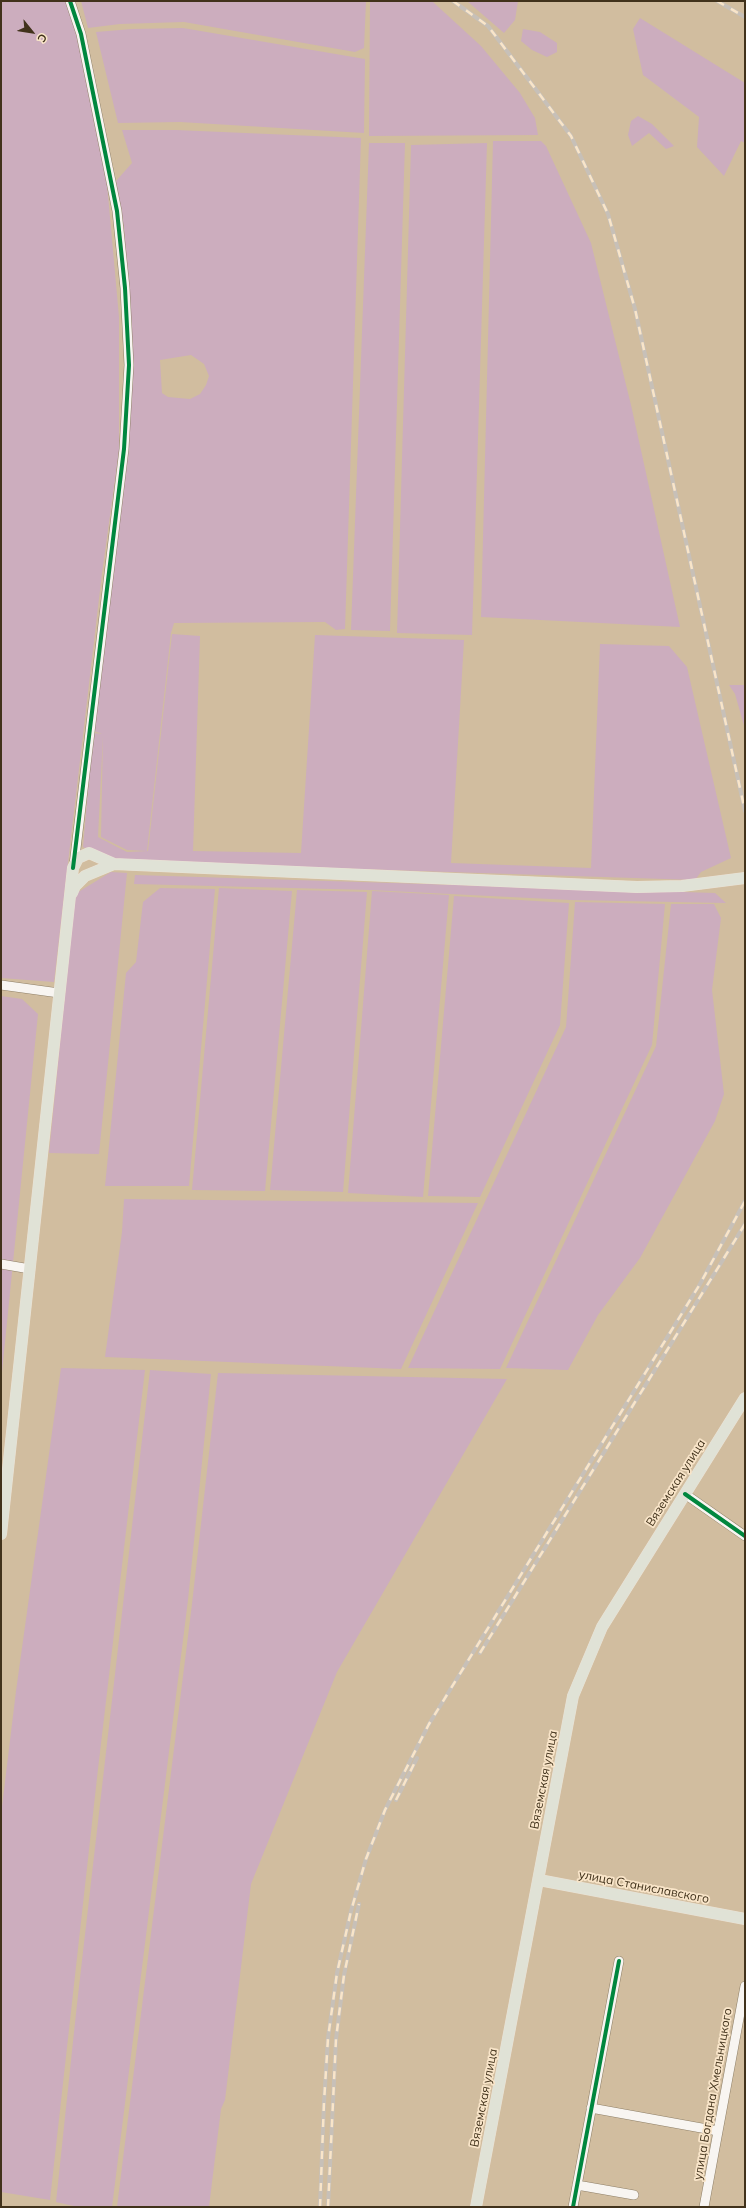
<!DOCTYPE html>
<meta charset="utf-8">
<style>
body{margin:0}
#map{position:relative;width:746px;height:2208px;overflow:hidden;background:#d1bd9f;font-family:Mulish,sans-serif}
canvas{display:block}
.frame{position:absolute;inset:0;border:2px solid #41321b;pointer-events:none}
.north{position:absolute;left:12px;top:12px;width:40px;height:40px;-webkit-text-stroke:3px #f9e5c9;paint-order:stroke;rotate:120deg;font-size:11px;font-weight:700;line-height:16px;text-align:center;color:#41321b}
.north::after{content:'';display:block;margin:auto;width:14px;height:18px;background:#41321b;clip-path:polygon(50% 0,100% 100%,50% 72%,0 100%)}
</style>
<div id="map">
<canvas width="746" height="2208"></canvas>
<div class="frame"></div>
<div class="north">С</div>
</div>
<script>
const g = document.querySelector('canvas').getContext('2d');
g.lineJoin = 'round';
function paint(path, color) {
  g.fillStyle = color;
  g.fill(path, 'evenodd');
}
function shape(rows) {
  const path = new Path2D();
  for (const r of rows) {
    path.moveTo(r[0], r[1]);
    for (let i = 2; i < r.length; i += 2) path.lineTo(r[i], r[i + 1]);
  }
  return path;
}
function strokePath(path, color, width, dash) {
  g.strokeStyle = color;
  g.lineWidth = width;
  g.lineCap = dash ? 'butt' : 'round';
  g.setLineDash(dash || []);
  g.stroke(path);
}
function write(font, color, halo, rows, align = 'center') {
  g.font = font + ' Mulish,sans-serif';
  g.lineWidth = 3.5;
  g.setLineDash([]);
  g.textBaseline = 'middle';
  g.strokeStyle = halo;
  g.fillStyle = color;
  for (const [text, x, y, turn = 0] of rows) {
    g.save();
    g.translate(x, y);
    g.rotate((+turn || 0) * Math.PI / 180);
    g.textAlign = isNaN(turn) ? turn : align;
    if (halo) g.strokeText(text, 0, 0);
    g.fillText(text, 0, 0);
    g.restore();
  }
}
paint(shape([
 [1,1,66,1,75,28,106,173,119,317,119,451,102,573,54,982,1,978],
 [81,1,366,1,364,48,355,52,184,22,120,24,88,28],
 [370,1,433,2,481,46,520,93,535,118,538,135,369,136],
 [467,1,518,1,515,20,504,33],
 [640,18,745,83,745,143,741,141,724,176,697,147,699,117,643,75,633,29],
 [183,28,365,59,364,133,180,122,118,123,96,32,132,29],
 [523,29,540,32,557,43,557,52,547,57,532,50,521,41],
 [638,116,652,124,674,146,666,149,649,133,632,146,628,135,631,121],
 [122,130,176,130,361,138,345,629,336,630,325,622,174,623,171,633,147,851,127,850,101,837,103,735,98,837,127,852,148,851,172,634,200,636,193,851,301,853,315,635,464,640,451,863,591,868,600,644,669,646,687,667,731,858,701,872,695,880,113,861,83,847,93,733,102,734,94,731,129,432,133,374,124,228,116,181,132,163],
 [191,355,204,364,209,376,206,385,200,394,190,399,168,397,162,393,160,360],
 [493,141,541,141,546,146,591,243,631,405,680,627,481,617],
 [369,143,405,143,390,631,351,630],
 [487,143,472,635,397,633,411,145],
 [729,685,745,685,745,729,735,694],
 [111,872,127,873,99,1154,49,1153,75,894],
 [135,875,715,893,726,903,570,900,370,890,134,884],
 [160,888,215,889,189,1186,105,1186,126,973,136,962,143,902],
 [219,888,292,891,265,1191,192,1190],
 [297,890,367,892,343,1192,270,1190],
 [372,891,449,895,423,1197,348,1193],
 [454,896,569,903,560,1025,480,1197,428,1196],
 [575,902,665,904,652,1045,500,1369,408,1368,566,1027],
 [671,904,714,904,721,918,712,990,724,1094,715,1121,640,1258,598,1315,568,1370,506,1368,656,1046],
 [1,996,22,999,38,1014,1,1382],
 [124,1199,478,1203,401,1369,105,1357,122,1232],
 [61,1368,145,1370,98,1769,50,2200,1,2192,1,1815,16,1691],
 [150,1370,211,1374,188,1600,112,2207,78,2207,56,2202,77,2004],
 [218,1373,507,1379,337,1672,251,1884,225,2100,221,2109,209,2207,117,2207,192,1604]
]), '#ccadbe');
const minor = shape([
 [70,1,81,34,117,211,125,288,129,365,124,449,74,865],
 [1,985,59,993],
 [1,1264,30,1269],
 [685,1494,745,1536],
 [591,2108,718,2131],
 [577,2185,634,2195],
 [573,2207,619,1961],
 [704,2207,745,1986]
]);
const major = shape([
 [72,893,75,886,85,876,114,864,637,887,682,886,745,878],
 [1,1534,73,868,78,858,89,853,114,864],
 [539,1880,745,1919],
 [476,2207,573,1696,602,1627,745,1398]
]);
strokePath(minor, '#8e7f67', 10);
strokePath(major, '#eae1d4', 12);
strokePath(minor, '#f8f5f1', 9);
strokePath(major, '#e0e2d6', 11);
const rail = shape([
 [453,1,488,26,571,136,608,214,635,309,745,811],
 [717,1,745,17],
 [480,1653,745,1224],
 [396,1800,417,1758],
 [320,2207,324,2102,328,2038,337,1973,351,1911,366,1859,385,1810,429,1724,700,1284,745,1201],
 [328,2207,336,2039,344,1975,359,1904]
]);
strokePath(rail, '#c7c0b8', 4);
strokePath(rail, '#f9e5c9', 2.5, [8]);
strokePath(shape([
 [70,1,81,34,117,211,125,288,129,365,124,449,73,868],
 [685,1494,745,1536],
 [573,2207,619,1961]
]), '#00873e', 4);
write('12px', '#41321b', '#f9e5c9', [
 ["Вяземская улица",676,1483,-58],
 ["Вяземская улица",544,1780,-79],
 ["улица Станиславского",644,1887,11],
 ["улица Богдана Хмельницкого",713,2094,-80],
 ["Вяземская улица",484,2098,-79]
]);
</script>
